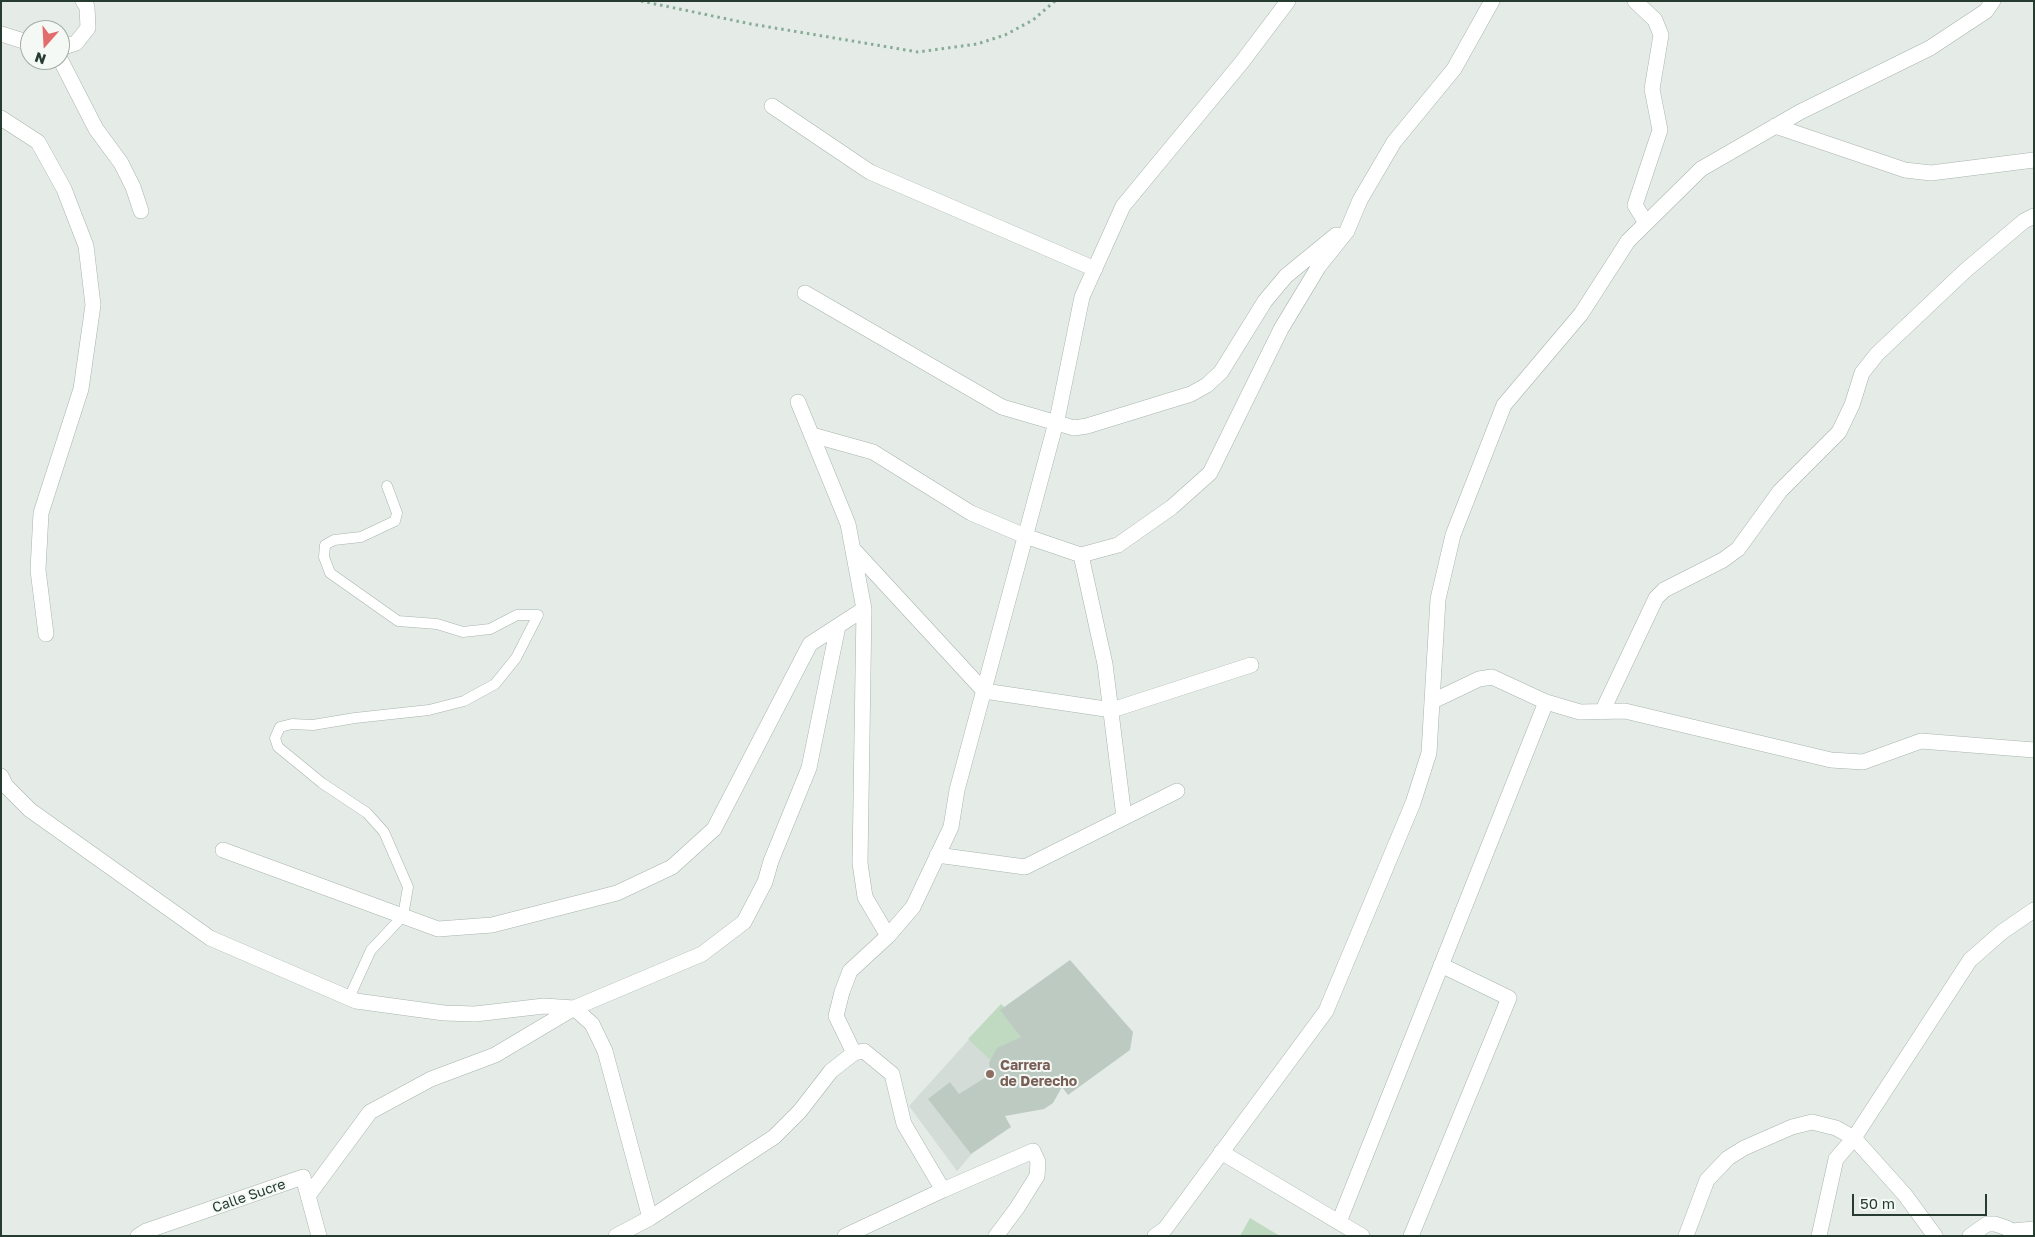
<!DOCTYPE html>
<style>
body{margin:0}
#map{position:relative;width:2035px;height:1237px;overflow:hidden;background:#e5ece7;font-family:"Golos Text",sans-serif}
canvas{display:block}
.frame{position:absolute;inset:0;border:2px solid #263c31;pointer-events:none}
.north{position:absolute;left:20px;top:20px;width:50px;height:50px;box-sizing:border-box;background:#f5f9f6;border:1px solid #a2ada7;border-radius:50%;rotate:199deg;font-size:14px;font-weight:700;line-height:20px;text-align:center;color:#263c31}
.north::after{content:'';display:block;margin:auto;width:18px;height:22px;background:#e16d6d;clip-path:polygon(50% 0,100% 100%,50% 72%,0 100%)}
.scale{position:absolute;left:1852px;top:1194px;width:135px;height:22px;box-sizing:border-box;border:2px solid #263c31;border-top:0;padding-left:6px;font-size:15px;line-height:18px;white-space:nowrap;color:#263c31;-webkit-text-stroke:4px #f5f9f6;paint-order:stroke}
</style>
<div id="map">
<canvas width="2035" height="1237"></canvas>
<div class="frame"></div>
<div class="north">N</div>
<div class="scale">50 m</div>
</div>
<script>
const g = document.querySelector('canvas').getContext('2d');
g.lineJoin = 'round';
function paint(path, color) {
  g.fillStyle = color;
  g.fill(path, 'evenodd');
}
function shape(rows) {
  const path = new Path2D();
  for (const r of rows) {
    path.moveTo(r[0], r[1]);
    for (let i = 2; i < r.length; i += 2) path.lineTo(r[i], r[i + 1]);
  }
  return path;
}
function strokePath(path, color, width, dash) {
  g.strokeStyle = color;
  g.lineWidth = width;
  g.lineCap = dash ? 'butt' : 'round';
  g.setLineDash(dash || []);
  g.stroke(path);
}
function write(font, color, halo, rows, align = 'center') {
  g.font = font + ' "Golos Text",sans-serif';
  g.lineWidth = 4;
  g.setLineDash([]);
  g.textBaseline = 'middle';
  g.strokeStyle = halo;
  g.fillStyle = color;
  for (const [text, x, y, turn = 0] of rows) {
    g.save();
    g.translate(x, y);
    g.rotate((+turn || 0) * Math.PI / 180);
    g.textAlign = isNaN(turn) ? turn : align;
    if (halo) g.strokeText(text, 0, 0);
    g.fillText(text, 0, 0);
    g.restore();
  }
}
paint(shape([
 [1001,1004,1025,1092,957,1171,909,1106]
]), '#d3dcd6');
paint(shape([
 [1001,1004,1058,1057,1025,1092,968,1039],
 [1250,1218,1280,1236,1240,1236]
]), '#c0dac1');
paint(shape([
 [1070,960,1133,1032,1130,1050,1068,1095,1062,1087,1053,1103,1044,1109,1005,1116,1011,1127,971,1154,928,1099,950,1082,959,1094,991,1074,989,1063,997,1048,1021,1037,1000,1010]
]), '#bdcac2');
const lane = shape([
 [349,998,371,950,403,916,408,887,384,832,367,813,322,783,278,747,275,738,280,727,292,724,313,725,355,718,429,710,464,701,495,684,516,658,538,615,517,615,490,629,463,632,437,624,398,621,330,573,324,557,325,545,334,540,361,537,395,521,397,513,387,486]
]);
const street = shape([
 [1635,1,1655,20,1661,35,1652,89,1660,130,1635,205,1646,223],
 [1,34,30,43],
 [60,48,76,43,88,28,87,7,83,1],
 [60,59,96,129,121,163,133,187,141,211],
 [772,106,870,172,1095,269],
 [1,118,38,142,64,189,86,246,93,305,81,389,41,513,38,570,46,634],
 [1775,126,1905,170,1931,173,2034,160],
 [805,293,1002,407,1074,428,1087,426,1191,394,1207,385,1221,372,1265,301,1286,276,1336,235],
 [798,402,848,524,864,609,860,863,865,897,888,936],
 [812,435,873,452,971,513,1025,536,1081,555,1118,545,1172,507,1210,473,1281,329,1319,266,1347,231,1360,200,1394,142,1454,69,1492,1],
 [853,549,984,691,1112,710,1251,665],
 [1081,555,1105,664,1124,817],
 [1433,701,1479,679,1492,677,1546,702,1580,712,1625,711,1831,760,1863,762,1921,741,2034,750],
 [1602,712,1656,598,1664,590,1723,560,1738,549,1780,491,1839,432,1852,405,1862,373,1877,354,1966,270,2024,221,2034,216],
 [1,776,6,786,30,810,210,938,356,1001,444,1013,475,1014,544,1006,574,1008,592,1024,605,1051,650,1218],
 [223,850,438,929,492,925,617,893,672,867,714,829,810,644,864,609],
 [937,855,1025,867,1177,791],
 [854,1053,836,1016,842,992,850,971,888,936,913,907,951,827,957,790,1058,415,1082,297,1123,206,1242,62,1288,1],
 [1221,1152,1362,1236],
 [308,1196,370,1112,431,1079,495,1055,574,1008,702,954,744,922,765,882,771,861,809,768,838,626],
 [1339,1222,1546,702],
 [2012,1231,2034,1229],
 [138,1236,146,1231,303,1177,319,1236],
 [616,1236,650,1218,774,1137,800,1111,831,1071,854,1053,864,1051,892,1074,904,1124,943,1190],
 [845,1236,943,1190,1033,1151,1038,1162,1037,1176,1017,1208,996,1236],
 [1155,1236,1165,1229,1326,1011,1413,803,1429,753,1438,599,1453,535,1504,405,1581,314,1628,241,1701,169,1800,112,1930,48,1986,11,1993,1],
 [1411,1236,1509,998,1441,965],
 [1686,1236,1707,1180,1728,1158,1744,1148,1792,1127,1812,1122,1836,1128,1854,1138,1905,1195,1935,1236],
 [1819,1236,1836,1159,1854,1138,1970,960,2002,932,2034,910],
 [1970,1236,1987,1224,1995,1224,2007,1228,2015,1236]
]);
strokePath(lane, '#a8b4ad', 11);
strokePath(street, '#a8b4ad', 16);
strokePath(shape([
 [641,1,751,24,918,52,977,44,1005,35,1033,20,1055,1]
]), '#89ac98', 3, [2.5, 4]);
strokePath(lane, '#fff', 10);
strokePath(street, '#fff', 15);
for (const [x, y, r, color] of [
 [990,1074,5,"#8d6e63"]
]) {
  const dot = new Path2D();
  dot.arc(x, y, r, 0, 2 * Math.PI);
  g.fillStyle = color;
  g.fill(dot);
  strokePath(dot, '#f5f9f6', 2);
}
write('bold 14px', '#785e54', '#f5f9f6', [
 ["Carrera",1000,1066],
 ["de Derecho",1000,1082]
], 'left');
write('14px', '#263c31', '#f5f9f6', [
 ["Calle Sucre",249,1196,-19]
]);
</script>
